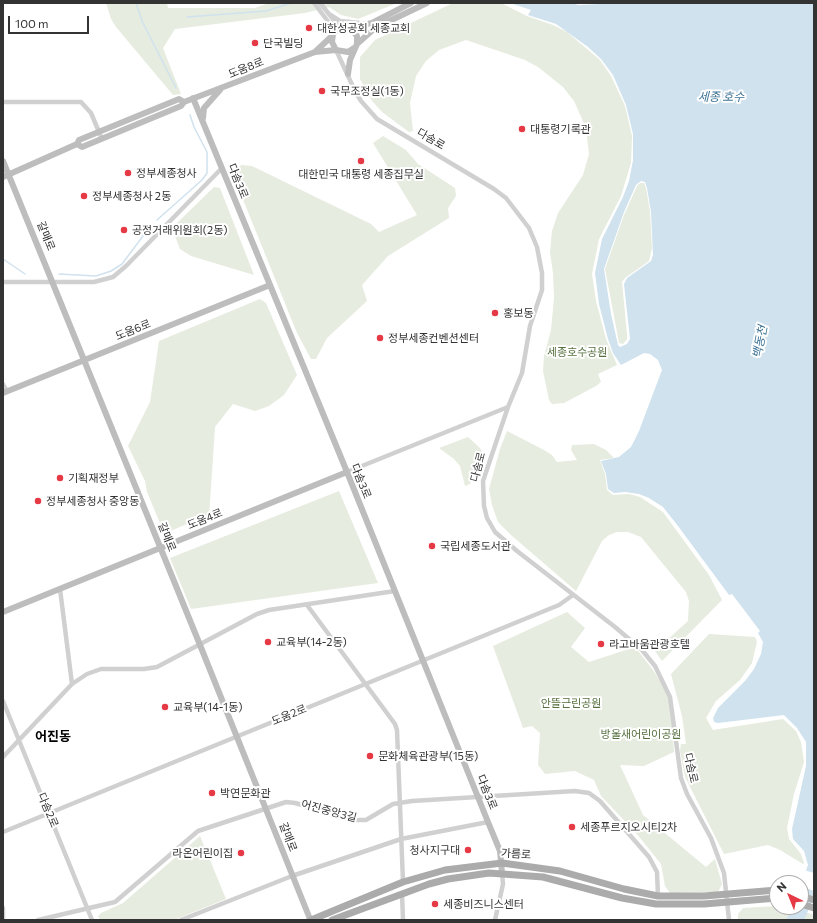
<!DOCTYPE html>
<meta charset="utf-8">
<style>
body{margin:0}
#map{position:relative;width:817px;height:923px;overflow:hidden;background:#fff;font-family:Commissioner,sans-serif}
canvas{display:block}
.frame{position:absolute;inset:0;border:4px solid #333;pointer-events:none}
.north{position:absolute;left:769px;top:875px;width:40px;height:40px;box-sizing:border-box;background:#fff;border:1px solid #adadad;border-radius:50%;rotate:317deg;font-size:11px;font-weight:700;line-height:16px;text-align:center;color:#333}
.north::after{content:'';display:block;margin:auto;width:14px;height:18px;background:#e63946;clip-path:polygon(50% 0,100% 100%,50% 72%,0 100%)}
.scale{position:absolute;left:8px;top:16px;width:81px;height:18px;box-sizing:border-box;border:2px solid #333;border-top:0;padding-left:5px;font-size:12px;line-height:14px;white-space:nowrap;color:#333;-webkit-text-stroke:3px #fff;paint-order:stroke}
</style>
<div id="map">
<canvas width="817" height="923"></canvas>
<div class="frame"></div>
<div class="north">N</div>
<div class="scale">100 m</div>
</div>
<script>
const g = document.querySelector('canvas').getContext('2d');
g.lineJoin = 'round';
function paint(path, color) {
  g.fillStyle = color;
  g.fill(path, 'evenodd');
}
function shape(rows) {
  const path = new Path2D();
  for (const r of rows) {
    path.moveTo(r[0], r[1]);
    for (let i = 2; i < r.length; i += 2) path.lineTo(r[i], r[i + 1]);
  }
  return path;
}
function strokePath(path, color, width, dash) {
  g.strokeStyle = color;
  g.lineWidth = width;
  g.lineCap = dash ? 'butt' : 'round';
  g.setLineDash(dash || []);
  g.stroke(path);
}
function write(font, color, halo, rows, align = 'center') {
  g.font = font + ' Commissioner,"Noto Sans KR",sans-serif';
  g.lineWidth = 4;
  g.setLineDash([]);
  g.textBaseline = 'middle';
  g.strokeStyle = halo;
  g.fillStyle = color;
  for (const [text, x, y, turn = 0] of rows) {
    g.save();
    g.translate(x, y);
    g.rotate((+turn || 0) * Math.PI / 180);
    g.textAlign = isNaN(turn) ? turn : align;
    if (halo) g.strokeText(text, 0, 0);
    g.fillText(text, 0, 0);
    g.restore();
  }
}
paint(shape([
 [106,3,167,3,168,8,255,8,269,3,397,3,358,19,341,15,329,7,305,13,175,29,163,48,181,94,173,95,116,27,111,19],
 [453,3,501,3,527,16,553,25,567,32,600,60,611,76,625,106,632,136,631,163,621,196,599,239,592,274,596,301,606,339,617,365,598,374,601,382,596,386,564,403,552,404,549,400,543,371,544,356,551,330,554,298,553,273,550,252,552,231,558,213,583,175,589,154,586,128,574,101,563,87,538,67,525,60,466,40,439,50,426,61,416,76,410,103,413,131,409,132,382,112,372,101,360,79,360,57,375,40],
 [383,136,406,150,418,164,455,188,456,196,448,208,449,218,388,256,362,285,367,301,327,338,316,359,311,359,297,333,231,170,242,165,252,166,371,224,379,232,417,215,373,143],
 [640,183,644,183,646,188,650,211,652,248,649,261,625,278,622,282,627,334,627,339,623,344,619,343,617,332,605,269,624,215,637,186],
 [214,187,220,188,254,275,191,256,180,249,174,233,176,224],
 [260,299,266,303,297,375,284,395,269,406,255,411,233,404,215,427,209,517,204,517,170,531,162,528,147,492,145,481,128,446,150,402,159,341],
 [507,431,544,450,552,455,557,462,577,460,571,450,572,445,594,444,606,450,614,458,600,460,605,474,607,490,613,495,629,494,640,497,663,512,709,575,722,600,662,661,655,651,688,621,689,601,686,592,641,537,628,532,617,532,609,535,602,541,576,591,511,535,498,522,492,505,489,489,500,449],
 [468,437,480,448,483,454,470,484,465,486,460,466,454,459,439,448],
 [339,491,378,583,191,609,170,558],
 [567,612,585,628,571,647,589,662,635,647,653,670,670,697,674,752,644,766,620,765,643,815,706,867,715,859,722,884,718,892,670,893,665,886,661,864,636,833,601,796,594,780,575,771,545,774,538,765,540,733,532,726,523,728,493,646],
 [709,634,755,637,757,642,752,663,740,680,716,701,706,718,713,730,783,719,796,731,801,742,804,762,794,794,787,828,789,839,801,854,804,863,803,864,780,850,768,845,724,854,685,777,680,751,681,744,686,744,682,716,671,674],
 [200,836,226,899,174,920,100,920,98,916,101,913,123,903],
 [777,906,790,907,814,915,814,920,738,920,738,914,743,908]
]), '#e6ecdf');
paint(shape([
 [510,3,570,3,579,5,624,3,814,3,814,897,804,920,786,920,793,907,801,907,801,884,808,865,804,851,793,839,792,829,806,766,806,742,797,728,784,715,718,723,714,722,713,718,718,708,745,681,754,669,761,654,763,642,758,633,760,631,732,594,729,595,678,526,663,507,649,498,639,494,625,492,614,493,608,489,606,474,601,461,619,457,631,447,639,431,662,370,658,360,650,354,644,353,621,365,613,353,608,339,599,304,595,273,602,239,623,197,629,181,633,160,633,134,626,105,613,75,601,59,588,47,556,24,528,15,531,10],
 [641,181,645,182,647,188,651,212,653,255,651,261,627,278,624,284,630,339,627,344,620,347,618,345,611,314,604,269,624,212,636,185]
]), '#cfe2ee');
paint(shape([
 [804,870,814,873,814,891,801,886,800,883]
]), '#fff');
strokePath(shape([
 [136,3,142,21,176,88],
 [187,17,266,11,291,3],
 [157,220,202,180,207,173,207,152,194,127,190,115],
 [3,259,25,274],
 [59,274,96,276,111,271,122,264,149,228]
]), '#cfe2ee', 1.5);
strokePath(shape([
 [314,3,330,24,333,34],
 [320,3,337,24,344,27],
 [329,14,340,21,360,23],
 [336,50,355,91,361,101,377,119,494,189,506,198,529,228,537,247,542,273,542,290,530,326,522,373,508,407,483,481,484,506,487,518,495,532,517,551,615,627,642,650,655,666,670,697,681,778,687,794,711,838,724,873,729,920],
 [3,102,81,102,91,113,102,139],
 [3,282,94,282,113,277,126,266,222,168],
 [3,384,7,391],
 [347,472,508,407],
 [60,589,72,684],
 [307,605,395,724,397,730,403,882],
 [3,701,92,920],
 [3,757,72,684,87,674,101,669,144,669,157,667,257,614,269,610,395,591],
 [3,832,559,605,573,595],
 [402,893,403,920],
 [3,908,3,920],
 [38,920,115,902,198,831,286,802,295,803,357,820,366,820,393,804,412,801,575,791,589,793,600,801,649,857,657,872,658,896],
 [181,920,292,876,401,839,488,822],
 [495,920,503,884,502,873]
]), '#d0d0d0', 4.5);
strokePath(shape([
 [349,28,372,23,411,3],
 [357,44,375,28,427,3],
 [316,51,333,35],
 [348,74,350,60,357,44,357,36,352,30,344,27,339,28,333,34,332,42,336,50,348,52,354,48],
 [193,98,347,472,488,822,500,851,502,873],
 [203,118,204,108,220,90],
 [77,144,82,147,181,106,184,102,315,52,336,50],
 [3,161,200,645,310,919,309,920],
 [3,177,77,144,79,140,179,99,184,102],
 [3,393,270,285],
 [3,612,347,472]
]), '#bdbdbd', 6);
strokePath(shape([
 [801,896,814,900],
 [801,904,814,908],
 [311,920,403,882,445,870,502,863,560,871,624,889,658,896,704,896,777,890],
 [332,920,429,884,448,879,489,873,543,877,622,898,656,904,704,904,777,898]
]), '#ababab', 7);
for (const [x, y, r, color] of [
 [309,28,4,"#e63946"],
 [255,43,4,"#e63946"],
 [322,91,4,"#e63946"],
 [522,129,4,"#e63946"],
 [361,161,4,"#e63946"],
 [128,173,4,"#e63946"],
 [84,196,4,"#e63946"],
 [124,230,4,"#e63946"],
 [495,313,4,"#e63946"],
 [380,338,4,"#e63946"],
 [60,478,4,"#e63946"],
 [38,501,4,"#e63946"],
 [432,546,4,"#e63946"],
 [268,642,4,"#e63946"],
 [601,644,4,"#e63946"],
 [165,707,4,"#e63946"],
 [370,756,4,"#e63946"],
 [212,793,4,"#e63946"],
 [572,827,4,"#e63946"],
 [468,850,4,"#e63946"],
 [241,853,4,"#e63946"],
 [435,904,4,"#e63946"]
]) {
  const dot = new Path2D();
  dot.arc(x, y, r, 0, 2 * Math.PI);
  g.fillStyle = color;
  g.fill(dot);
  strokePath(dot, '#fff', 1.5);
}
write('11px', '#333', '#fff', [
 ["대한성공회 세종교회",317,28],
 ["단국빌딩",263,43],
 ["국무조정실(1동)",330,91],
 ["대통령기록관",530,129],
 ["정부세종청사",136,173],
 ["대한민국 대통령 세종집무실",361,174,"center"],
 ["정부세종청사 2동",92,196],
 ["공정거래위원회(2동)",132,230],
 ["홍보동",503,313],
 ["정부세종컨벤션센터",388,338],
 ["기획재정부",68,478],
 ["정부세종청사 중앙동",46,501],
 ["국립세종도서관",440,546],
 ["교육부(14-2동)",276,642],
 ["라고바움관광호텔",609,644],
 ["교육부(14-1동)",173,707],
 ["문화체육관광부(15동)",378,756],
 ["박연문화관",220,793],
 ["세종푸르지오시티2차",580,827],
 ["청사지구대",460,850,"right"],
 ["라온어린이집",233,853,"right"],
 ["세종비즈니스센터",443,904]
], 'left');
write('11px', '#333', '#fff', [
 ["도움8로",246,68,-22],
 ["다솜로",431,139,30],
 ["다솜3로",238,181,68],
 ["갈매로",46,236,68],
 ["도움6로",133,330,-22],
 ["다솜로",478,467,-76],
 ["다솜3로",361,481,68],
 ["도움4로",205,519,-22],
 ["갈매로",167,537,68],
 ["도움2로",289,715,-22],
 ["다솜로",691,768,77],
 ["다솜3로",487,792,68],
 ["다솜2로",48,810,67],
 ["어진중앙3길",329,811,15],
 ["갈매로",288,837,69],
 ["가름로",516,854,3]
]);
write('11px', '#56703f', '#fff', [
 ["세종호수공원",577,352],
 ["안뜰근린공원",571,703],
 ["방울새어린이공원",641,734]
]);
write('italic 12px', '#3f7597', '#fff', [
 ["세종 호수",721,97],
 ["백동천",760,342,-79]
]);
write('bold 13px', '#000', '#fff', [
 ["어진동",53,737]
]);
</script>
